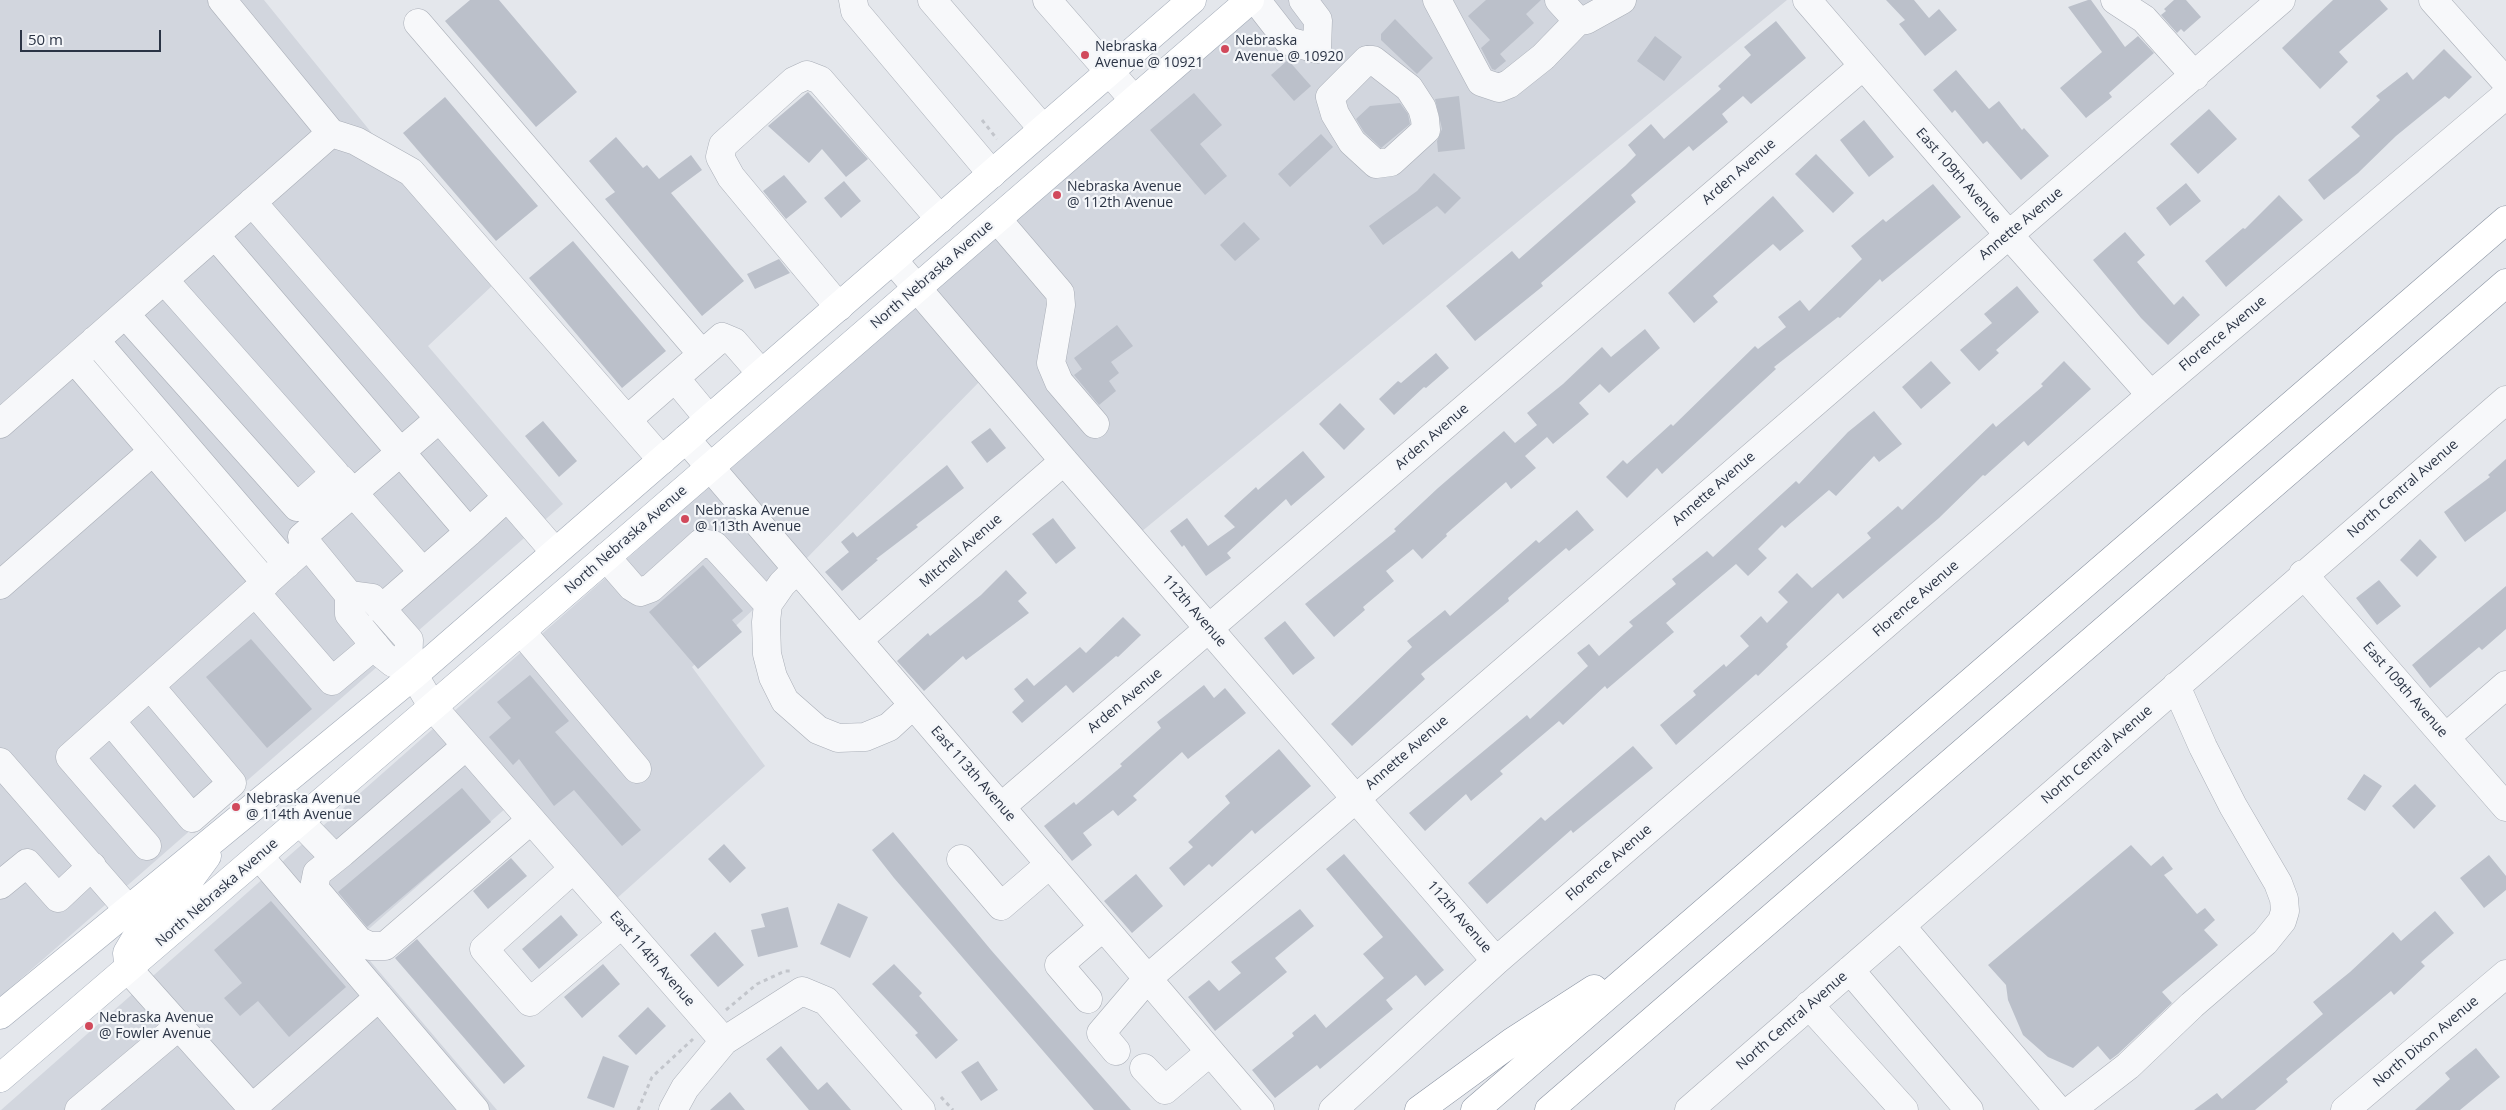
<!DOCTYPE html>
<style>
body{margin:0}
#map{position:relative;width:2506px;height:1110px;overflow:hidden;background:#e4e7ec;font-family:"Open Sans",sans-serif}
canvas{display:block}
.scale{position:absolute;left:20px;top:30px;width:141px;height:22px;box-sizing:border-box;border:2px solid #2b3445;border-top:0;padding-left:6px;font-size:15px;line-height:18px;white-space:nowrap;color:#2b3445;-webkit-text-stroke:4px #f4f6f9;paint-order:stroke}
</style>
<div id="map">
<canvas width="2506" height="1110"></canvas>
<div class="scale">50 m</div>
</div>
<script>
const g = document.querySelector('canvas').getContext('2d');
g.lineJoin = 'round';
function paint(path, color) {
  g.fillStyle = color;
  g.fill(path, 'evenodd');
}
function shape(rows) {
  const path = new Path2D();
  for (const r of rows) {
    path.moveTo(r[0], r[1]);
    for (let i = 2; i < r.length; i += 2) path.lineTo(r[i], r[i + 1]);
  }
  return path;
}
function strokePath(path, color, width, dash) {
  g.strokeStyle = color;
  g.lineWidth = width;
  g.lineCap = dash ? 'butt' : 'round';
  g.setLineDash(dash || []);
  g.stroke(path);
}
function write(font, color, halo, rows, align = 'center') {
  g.font = font + ' "Open Sans",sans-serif';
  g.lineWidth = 4.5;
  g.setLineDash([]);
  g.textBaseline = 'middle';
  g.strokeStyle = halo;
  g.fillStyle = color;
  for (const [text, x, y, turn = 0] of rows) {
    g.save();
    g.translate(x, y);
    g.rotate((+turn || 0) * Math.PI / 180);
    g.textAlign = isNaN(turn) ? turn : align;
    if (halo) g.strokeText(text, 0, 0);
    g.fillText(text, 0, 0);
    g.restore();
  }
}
paint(shape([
 [0,0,264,0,494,284,428,346,563,504,0,997],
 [1269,0,1787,0,1141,532,935,291],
 [918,305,981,380,804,561,728,471],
 [711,485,789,576,692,667,765,766,615,900,452,713],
 [435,727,506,808,354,942,497,1110,1,1110]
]), '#d2d6de');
paint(shape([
 [470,0,499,0,577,92,536,127,445,21],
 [1486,0,1541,0,1526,14,1534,23,1500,54,1506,61,1495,70,1492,69,1481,48,1490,40,1468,16],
 [1886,0,1914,0,1929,18,1939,9,1957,30,1925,56,1899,24,1905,20],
 [2088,0,2091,0,2125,47,2138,36,2154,53,2109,93,2112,97,2086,118,2060,88,2102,52,2068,7],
 [2174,0,2186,0,2201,17,2184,32,2181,29,2177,33,2161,15,2166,11,2164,9],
 [2333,0,2380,0,2388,9,2339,52,2348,62,2320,89,2282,48],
 [1395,19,1433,58,1417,74,1381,40,1381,34],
 [1776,21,1806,58,1751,104,1743,96,1722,114,1728,122,1693,151,1689,146,1631,195,1636,202,1541,283,1543,286,1475,341,1446,306,1512,251,1519,259,1625,166,1636,155,1628,145,1651,124,1664,139,1721,89,1718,86,1751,55,1744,47],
 [1655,36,1682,57,1664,81,1637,61],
 [2444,49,2472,77,2449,99,2445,96,2396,136,2358,173,2324,200,2308,180,2360,136,2351,127,2380,100,2376,96,2407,72,2413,80],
 [1288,60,1311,86,1294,101,1271,75],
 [1956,70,1989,109,1999,101,2022,130,2024,128,2049,156,2021,180,1987,141,1983,144,1955,110,1952,113,1933,90],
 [808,92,868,159,846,177,822,149,809,163,768,126],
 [1194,93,1222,125,1200,144,1227,176,1205,195,1150,130],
 [1459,96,1465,149,1438,152,1437,141,1442,129,1435,99],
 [445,97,538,206,496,241,403,133],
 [1400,103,1408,114,1410,124,1381,148,1364,132,1356,119,1370,106],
 [2209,109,2237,139,2198,174,2170,144],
 [1864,120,1894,157,1869,177,1840,140],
 [1321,134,1333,147,1290,187,1278,174],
 [616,137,643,168,647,165,659,179,691,155,702,170,671,193,744,281,702,316,605,199,615,192,589,161],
 [1816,154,1854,193,1833,213,1795,174],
 [1434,173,1461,198,1445,214,1437,206,1383,245,1369,226,1417,191],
 [784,175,807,202,786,219,763,191],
 [844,181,861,201,841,218,824,198],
 [2186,183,2201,201,2170,226,2156,208],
 [1933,184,1961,217,1882,282,1880,279,1840,318,1838,317,1774,367,1776,369,1662,474,1657,468,1627,498,1606,477,1623,460,1627,464,1671,424,1673,426,1755,346,1758,349,1786,327,1778,317,1800,300,1809,311,1862,259,1851,246,1883,219,1886,222],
 [2279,195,2303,220,2226,287,2205,261,2243,228,2245,229],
 [1773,196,1804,231,1780,251,1773,244,1713,296,1718,302,1694,323,1668,293],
 [1244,222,1260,239,1235,261,1220,245],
 [2125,232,2145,255,2137,262,2174,305,2183,296,2200,315,2168,345,2141,318,2093,260],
 [573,241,666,351,622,388,529,278],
 [779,259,790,273,755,289,747,274],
 [2017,286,2039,312,1996,350,1999,353,1979,371,1960,350,1992,323,1984,314],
 [1117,325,1133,346,1111,362,1119,373,1109,381,1116,391,1099,405,1074,375,1082,369,1074,358],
 [1645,329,1660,348,1609,393,1600,384,1579,403,1589,414,1553,444,1547,437,1525,456,1536,468,1511,489,1506,482,1446,534,1447,536,1422,559,1413,549,1386,571,1394,581,1363,607,1365,610,1334,637,1305,604,1396,531,1394,529,1438,488,1504,431,1515,443,1537,425,1527,413,1563,384,1602,347,1611,357],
 [1436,353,1449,368,1426,388,1424,387,1394,415,1379,399,1398,381,1401,383],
 [1931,361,1951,383,1921,409,1902,387],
 [2064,361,2091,389,2028,446,2024,441,1985,476,1983,475,1939,518,1843,599,1838,593,1786,644,1788,647,1758,676,1756,674,1676,745,1660,725,1696,695,1693,691,1724,664,1726,667,1749,646,1740,636,1761,616,1767,623,1788,602,1778,592,1797,573,1812,588,1871,538,1867,533,1898,506,1902,510,1993,423,1996,427,2043,386,2041,384],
 [1340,403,1365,429,1344,450,1319,424],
 [1874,411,1902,444,1879,462,1874,456,1836,496,1829,490,1785,528,1782,525,1758,549,1767,558,1748,576,1736,564,1666,623,1674,632,1607,689,1605,686,1563,725,1559,721,1500,771,1503,774,1471,801,1466,794,1425,831,1409,813,1527,715,1530,719,1588,666,1577,653,1589,644,1599,656,1633,626,1629,622,1676,584,1672,579,1707,551,1713,557,1796,481,1799,484,1848,432],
 [543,421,577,461,559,477,525,436],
 [990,428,1006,448,987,463,971,442],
 [1303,451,1325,477,1291,506,1286,499,1227,553,1231,558,1206,576,1184,545,1182,547,1170,531,1187,518,1208,546,1235,527,1224,516,1256,487,1258,490],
 [2506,459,2506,511,2465,542,2444,512,2490,477,2488,475],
 [947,465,964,488,916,525,918,527,876,559,878,560,842,591,825,572,849,552,841,542,853,532,857,537],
 [1577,510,1594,530,1569,551,1566,548,1508,598,1509,601,1421,674,1425,679,1352,746,1331,724,1412,647,1407,641,1445,610,1450,616,1536,540,1539,543],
 [1053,518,1076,548,1056,564,1032,534],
 [2420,539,2437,557,2417,577,2400,560],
 [703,565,743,611,732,620,742,632,698,669,649,612],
 [1006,570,1027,593,1018,601,1029,613,966,660,963,656,924,691,897,661,928,633,930,636,981,595],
 [2379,580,2401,606,2377,625,2356,598],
 [2506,586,2506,629,2482,650,2479,647,2430,688,2412,665],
 [1123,617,1141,635,1118,657,1116,656,1073,693,1066,685,1022,723,1012,712,1024,701,1014,689,1027,678,1034,686,1080,647,1086,653],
 [1285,621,1315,658,1293,675,1264,638],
 [251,639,312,709,267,748,206,677],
 [530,675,569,721,555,732,641,830,622,846,574,790,554,806,519,759,513,765,489,737,511,718,497,702],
 [1204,685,1214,698,1225,688,1246,713,1188,759,1182,752,1133,796,1137,800,1118,816,1113,810,1083,833,1092,845,1072,861,1044,826,1074,802,1076,805,1122,766,1120,764,1161,728,1157,722],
 [1633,746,1653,768,1573,833,1571,830,1487,904,1468,883,1541,817,1545,821],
 [1279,749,1311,786,1255,834,1252,830,1212,867,1209,864,1184,886,1169,868,1193,847,1188,842,1230,803,1225,796],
 [2364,774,2382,786,2365,811,2347,799],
 [2415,784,2436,806,2414,829,2392,806],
 [462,788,491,822,367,927,338,892],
 [893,832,991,950,1131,1110,1094,1110,894,878,872,850],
 [724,844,746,868,730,883,708,859],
 [2131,845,2151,866,2163,856,2173,869,2164,875,2197,914,2205,908,2215,920,2204,930,2218,945,2162,992,2172,1003,2118,1054,2110,1060,2098,1046,2073,1068,2048,1057,2023,1035,2008,1000,2006,985,1988,965],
 [1344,854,1444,970,1425,986,1416,975,1386,1000,1393,1009,1320,1069,1317,1065,1275,1098,1252,1070,1294,1036,1292,1033,1315,1014,1326,1028,1384,978,1363,954,1383,937,1326,869],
 [2489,855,2506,876,2506,890,2484,908,2460,878],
 [511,858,527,876,488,909,473,891],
 [1136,874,1163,906,1132,933,1104,901],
 [271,901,346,987,289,1037,258,1001,240,1016,224,998,242,983,214,950],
 [838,903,868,917,850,958,820,944],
 [788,907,798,947,758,957,751,930,765,927,761,914],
 [1300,909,1314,926,1275,958,1287,972,1215,1031,1188,997,1209,980,1219,991,1241,973,1231,962],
 [2435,911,2454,933,2421,962,2425,966,2394,995,2391,991,2286,1079,2288,1082,2255,1110,2194,1110,2217,1093,2222,1099,2323,1014,2313,1002,2350,972,2393,932,2401,941],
 [561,915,578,935,539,969,522,949],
 [715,932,744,965,718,987,690,955],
 [417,939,525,1066,504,1084,395,958],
 [603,964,620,984,582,1018,564,997],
 [894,964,922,993,919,996,958,1040,936,1059,915,1035,918,1033,872,984],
 [648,1007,666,1026,636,1055,618,1036],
 [781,1046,818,1090,827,1082,851,1110,809,1110,766,1059],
 [2476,1048,2500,1077,2460,1110,2415,1110,2450,1079,2445,1073],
 [603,1056,629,1066,614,1108,587,1098],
 [978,1061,998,1090,981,1101,961,1072],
 [730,1092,745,1110,710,1110]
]), '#bbc0ca');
const minor = shape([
 [853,0,855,11,992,174],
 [932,0,1043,129],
 [1047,0,1134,100],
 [1256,0,1288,41,1317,49,1318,20,1303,0],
 [1437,0,1481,82,1499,88,1509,84,1543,57,1578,21,1586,20,1622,0],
 [1559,0,1578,21],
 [1807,0,2008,234,2151,395],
 [2115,0,2144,19,2195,76],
 [2433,0,2506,82],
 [418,23,702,354],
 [1367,60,1373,60,1409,88,1422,108,1425,119,1426,130,1391,162,1376,164,1352,142,1335,114,1330,97,1367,60],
 [331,133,356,141,411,172,662,460],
 [252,202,555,552],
 [997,219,1060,293,1061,305,1051,363,1059,382,1095,424],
 [215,235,469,532,507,497],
 [893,260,1064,461,1496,961],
 [839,307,731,177,720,157,723,145,794,81,807,75,820,80,940,219],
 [125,314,297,507,335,473,164,280],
 [95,340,287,564],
 [74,359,266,583],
 [709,419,675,378,722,337,734,342,761,373],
 [627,420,675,378],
 [0,424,331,133,222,0],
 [686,439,1260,1110],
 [341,479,423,572],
 [308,545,302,537,439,419],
 [606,557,632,587,640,592,651,588,701,543,714,545,768,604],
 [797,569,782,584,768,604,766,622,767,654,773,677,785,701,818,730,838,738,865,737,889,727,913,705],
 [2303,574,2506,807],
 [0,585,152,452],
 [255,592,332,681,375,645],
 [349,595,372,598,409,640,408,665,432,706,724,1041],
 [381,609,469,532],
 [521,631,637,769],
 [858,640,1064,461],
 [111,721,192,818,232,783,150,686],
 [2446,737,2506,685],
 [0,762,128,909],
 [1001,807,1863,66],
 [299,821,332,855,342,853,466,746],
 [147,846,70,757,308,545,349,595,349,614,383,655,393,663,408,665],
 [342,853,317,873,314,888,359,941,370,946,385,946,531,820],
 [259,856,475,1110],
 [961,859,1001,906,1050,864],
 [573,869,484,949,530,1002,622,924],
 [0,885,27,863,58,898,92,866],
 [1901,926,2058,1110],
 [128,969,252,1108],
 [1850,970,1969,1110],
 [1088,999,1059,965,1103,927],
 [1809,1005,1904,1110],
 [1116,1051,1101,1033,1147,979,2281,0],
 [1144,1068,1165,1090,1210,1052],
 [79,1110,179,1026],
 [250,1110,379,997],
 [673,1110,685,1088,724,1041,802,991,826,1001,921,1110],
 [1333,1110,1496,961,2151,395,2506,95],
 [1689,1110,2506,400],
 [2071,1110,2128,1066,2192,1005,2265,942,2282,921,2285,911,2284,899,2278,883,2233,806,2203,747,2176,686],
 [2345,1110,2506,974]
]);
const major = shape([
 [128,962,127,953,134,941,177,897,207,856],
 [0,1015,414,675,1192,0],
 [0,1078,521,631,1250,0]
]);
const highway = shape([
 [1419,1110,1512,1042,1594,989],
 [1475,1110,2506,220],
 [1549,1110,2506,283]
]);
strokePath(minor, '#a9aeb7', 29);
strokePath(major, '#a3abb8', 29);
strokePath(highway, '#8b94a3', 29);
strokePath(shape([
 [982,120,997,139],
 [726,1010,757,984,785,971,790,971],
 [941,1097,953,1110],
 [638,1110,652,1077,693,1039]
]), '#c2c5cb', 3, [4, 4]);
strokePath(minor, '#f7f8fa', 28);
strokePath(major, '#fff', 28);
strokePath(highway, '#fff', 28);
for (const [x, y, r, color] of [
 [1225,49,5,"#d1495b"],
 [1085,55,5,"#d1495b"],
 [1057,195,5,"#d1495b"],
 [685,519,5,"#d1495b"],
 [236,807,5,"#d1495b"],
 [89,1026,5,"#d1495b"]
]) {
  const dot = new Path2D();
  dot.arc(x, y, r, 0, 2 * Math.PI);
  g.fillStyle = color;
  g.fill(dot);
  strokePath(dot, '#f4f6f9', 2);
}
write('14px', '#2b3445', '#f4f6f9', [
 ["Nebraska",1235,41],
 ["Avenue @ 10920",1235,57],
 ["Nebraska",1095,47],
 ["Avenue @ 10921",1095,63],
 ["Nebraska Avenue",1067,187],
 ["@ 112th Avenue",1067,203],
 ["Nebraska Avenue",695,511],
 ["@ 113th Avenue",695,527],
 ["Nebraska Avenue",246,799],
 ["@ 114th Avenue",246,815],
 ["Nebraska Avenue",99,1018],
 ["@ Fowler Avenue",99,1034]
], 'left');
write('14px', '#2b3445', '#f4f6f9', [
 ["Arden Avenue",1739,172,-41],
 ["East 109th Avenue",1958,176,49],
 ["Annette Avenue",2021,224,-40],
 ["North Nebraska Avenue",932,275,-41],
 ["Florence Avenue",2223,334,-40],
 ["Arden Avenue",1432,437,-41],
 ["Annette Avenue",1714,489,-41],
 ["North Central Avenue",2403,489,-41],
 ["North Nebraska Avenue",626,540,-41],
 ["Mitchell Avenue",961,551,-41],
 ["Florence Avenue",1916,599,-41],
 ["112th Avenue",1194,611,49],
 ["East 109th Avenue",2405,690,49],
 ["Arden Avenue",1125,701,-40],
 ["Annette Avenue",1407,753,-41],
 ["North Central Avenue",2097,755,-41],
 ["East 113th Avenue",973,774,49],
 ["Florence Avenue",1609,863,-41],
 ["North Nebraska Avenue",217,893,-41],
 ["112th Avenue",1459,917,49],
 ["East 114th Avenue",652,959,49],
 ["North Central Avenue",1792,1021,-41],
 ["North Dixon Avenue",2426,1042,-40]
]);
</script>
